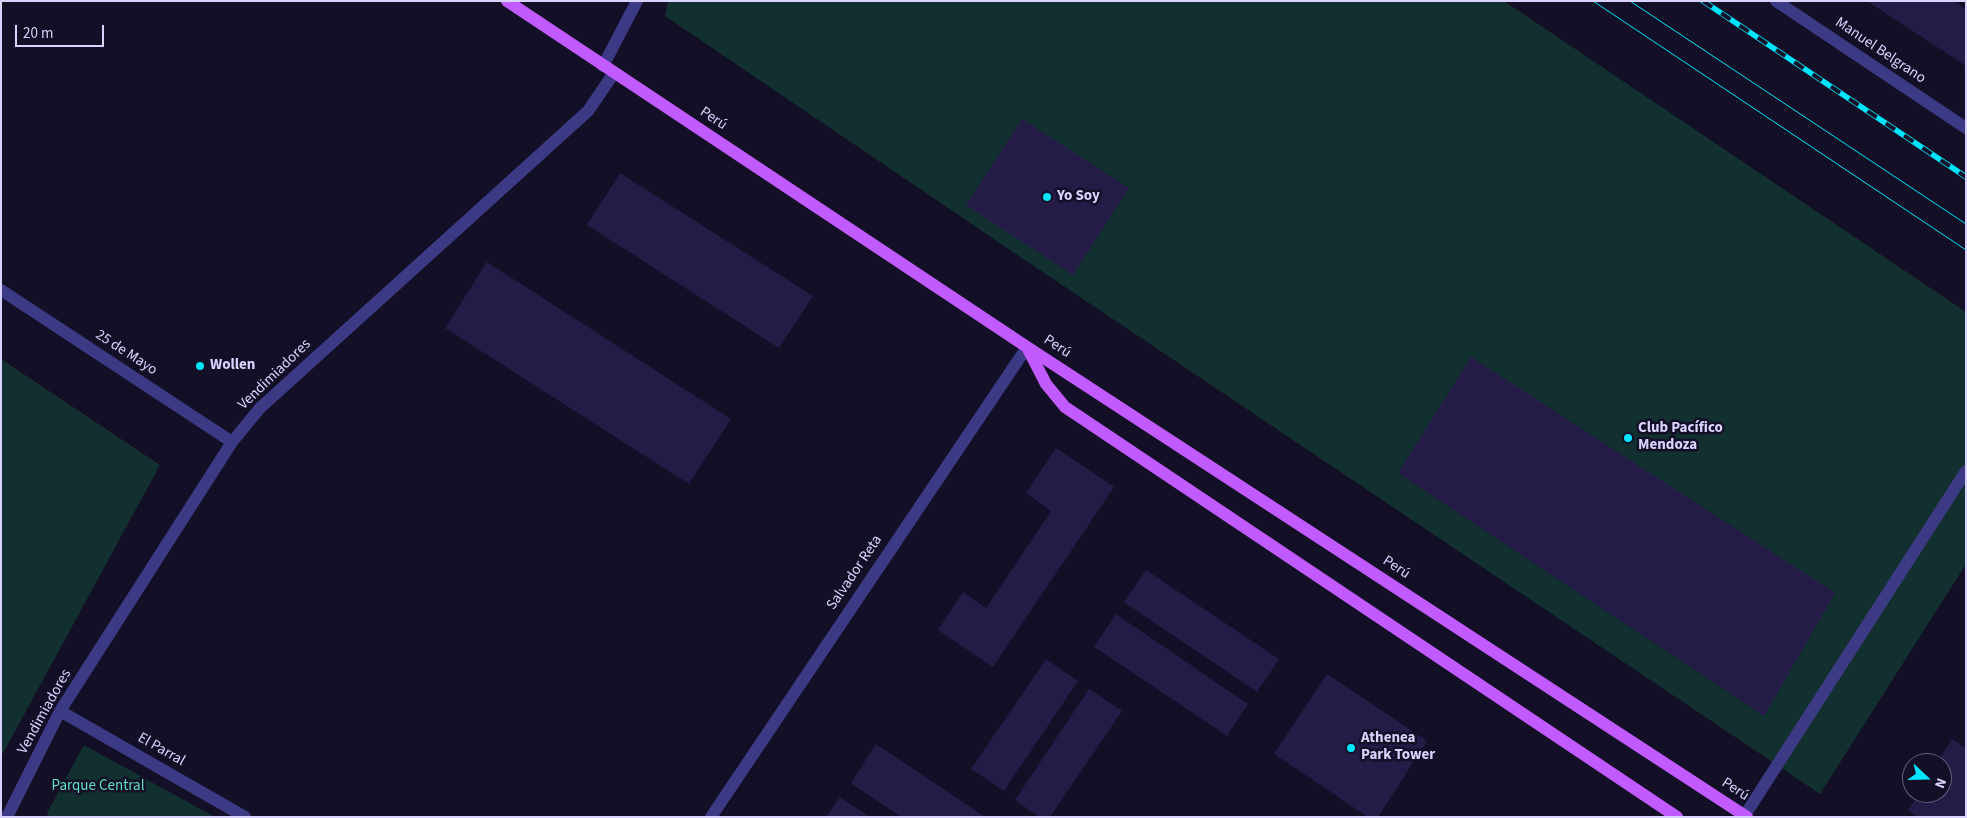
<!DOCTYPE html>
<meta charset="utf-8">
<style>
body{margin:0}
#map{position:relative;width:1967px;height:818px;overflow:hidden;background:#130f26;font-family:"Source Sans 3",sans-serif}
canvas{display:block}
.frame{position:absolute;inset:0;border:2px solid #d9d4ff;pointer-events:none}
.north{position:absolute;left:1902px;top:753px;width:50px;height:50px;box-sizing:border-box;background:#130f26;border:1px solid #625e7d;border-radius:50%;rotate:111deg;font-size:14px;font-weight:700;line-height:20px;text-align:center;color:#d9d4ff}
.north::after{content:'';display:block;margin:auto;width:18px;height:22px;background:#00e5ff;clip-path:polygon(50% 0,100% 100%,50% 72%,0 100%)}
.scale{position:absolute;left:15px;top:25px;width:89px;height:22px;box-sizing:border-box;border:2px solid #d9d4ff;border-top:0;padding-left:6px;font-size:15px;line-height:18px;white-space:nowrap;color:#d9d4ff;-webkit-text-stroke:4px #130f26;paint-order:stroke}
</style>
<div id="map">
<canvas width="1967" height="818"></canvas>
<div class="frame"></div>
<div class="north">N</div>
<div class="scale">20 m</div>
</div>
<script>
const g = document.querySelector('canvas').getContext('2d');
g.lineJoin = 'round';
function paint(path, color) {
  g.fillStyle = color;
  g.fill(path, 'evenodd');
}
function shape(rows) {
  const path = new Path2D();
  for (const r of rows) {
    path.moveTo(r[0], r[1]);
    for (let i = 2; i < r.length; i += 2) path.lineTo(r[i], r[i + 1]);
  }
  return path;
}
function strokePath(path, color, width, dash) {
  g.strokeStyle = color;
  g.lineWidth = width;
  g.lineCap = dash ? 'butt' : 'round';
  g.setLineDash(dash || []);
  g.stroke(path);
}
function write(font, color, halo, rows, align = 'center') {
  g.font = font + ' "Source Sans 3",sans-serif';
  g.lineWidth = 5;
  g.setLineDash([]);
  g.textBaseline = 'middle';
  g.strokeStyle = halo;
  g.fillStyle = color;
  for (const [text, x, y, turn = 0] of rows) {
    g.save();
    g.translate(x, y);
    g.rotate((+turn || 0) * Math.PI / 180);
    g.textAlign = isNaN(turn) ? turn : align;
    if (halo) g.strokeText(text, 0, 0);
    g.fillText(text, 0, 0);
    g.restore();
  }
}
paint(shape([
 [668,1,1504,1,1966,312,1966,564,1820,794,1013,252,665,16],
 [1,359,160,465,1,757],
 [84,745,215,817,48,817,47,813]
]), '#12302f');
paint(shape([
 [1867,1,1953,1,1966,9,1966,66],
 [1022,119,1129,188,1073,275,966,205],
 [620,173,813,296,779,348,587,225],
 [487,262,731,419,689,484,445,328],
 [1471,357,1835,593,1764,716,1398,473],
 [1056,448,1114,487,993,667,938,630,963,592,986,608,1051,511,1026,493],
 [1146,570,1279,659,1257,692,1124,602],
 [1116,614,1248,704,1227,736,1094,647],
 [1046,659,1078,681,1004,791,971,769],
 [1327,674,1427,741,1378,817,1368,817,1274,754],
 [1089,689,1122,711,1050,817,1039,817,1015,800],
 [1952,739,1966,748,1966,817,1918,817,1908,810,1919,793,1942,793,1942,763,1937,763],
 [876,744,985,817,901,817,851,783],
 [840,797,870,817,826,817]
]), '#241b47');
strokePath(shape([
 [1776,1,1966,128],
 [603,66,637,1],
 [1,290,232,442],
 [60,711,245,817],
 [1745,815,1966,471],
 [7,817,60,711,232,442,260,408,588,111,614,73],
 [711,817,1027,347]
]), '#3d3a85', 12);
strokePath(shape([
 [507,1,1027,347,1747,817],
 [1028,349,1046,384,1065,407,1677,817]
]), '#c25bff', 12);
strokePath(shape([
 [1593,1,1966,250],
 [1630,1,1966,224]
]), '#00e5ff', 1);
const rail = shape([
 [1703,1,1966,177]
]);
strokePath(rail, '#00e5ff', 5.5);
strokePath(rail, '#130f26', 4, [11]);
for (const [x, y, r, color] of [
 [1047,197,5,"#00e5ff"],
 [200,366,5,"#00e5ff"],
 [1628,438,5,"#00e5ff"],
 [1351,748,5,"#00e5ff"]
]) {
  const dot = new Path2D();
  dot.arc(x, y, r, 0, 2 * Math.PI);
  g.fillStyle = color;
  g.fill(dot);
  strokePath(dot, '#130f26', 2);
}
write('15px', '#d9d4ff', '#130f26', [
 ["Manuel Belgrano",1880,51,34],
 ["Perú",713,119,34],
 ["Perú",1057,347,33],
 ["25 de Mayo",126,353,33],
 ["Vendimiadores",275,375,-44],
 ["Perú",1396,568,33],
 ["Salvador Reta",855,573,-56],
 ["Vendimiadores",45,712,-61],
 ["El Parral",161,750,30],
 ["Perú",1735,790,33]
]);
write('bold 15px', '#d9d4ff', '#130f26', [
 ["Yo Soy",1057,197],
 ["Wollen",210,366],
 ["Club Pacífico",1638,429],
 ["Mendoza",1638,446],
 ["Athenea",1361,739],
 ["Park Tower",1361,756]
], 'left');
write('15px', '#5fe0c0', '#130f26', [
 ["Parque Central",98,787]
]);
</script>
